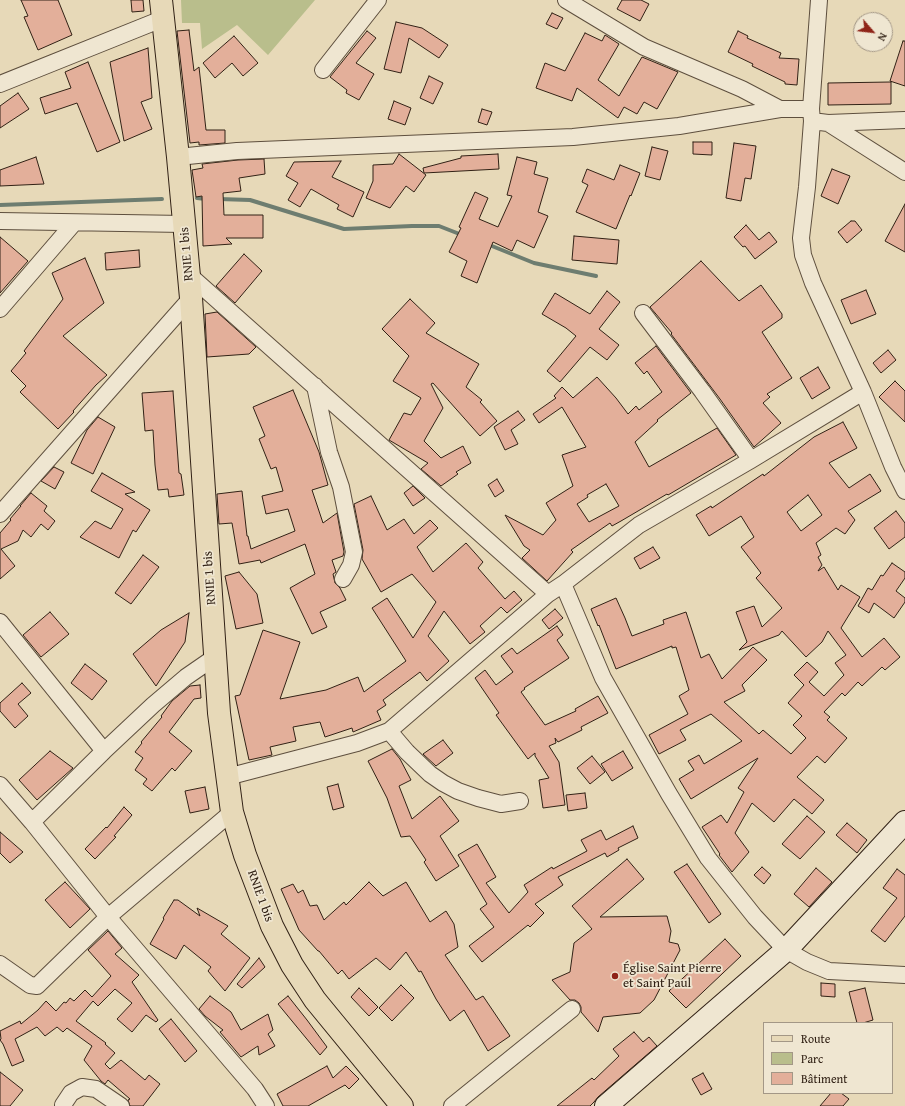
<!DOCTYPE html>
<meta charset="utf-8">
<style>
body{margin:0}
#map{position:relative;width:905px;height:1106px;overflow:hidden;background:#e7d9b8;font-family:"Gentium Book Plus",serif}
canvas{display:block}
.legend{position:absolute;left:763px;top:1022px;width:130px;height:72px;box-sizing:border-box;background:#efe6d1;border:1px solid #a39786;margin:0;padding:5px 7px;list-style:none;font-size:12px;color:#312115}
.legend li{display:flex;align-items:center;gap:8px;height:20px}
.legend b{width:20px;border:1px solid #a39786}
.north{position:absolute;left:853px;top:12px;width:40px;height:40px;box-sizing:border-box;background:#efe6d1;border:1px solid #a39786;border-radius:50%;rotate:118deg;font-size:11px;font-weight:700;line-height:16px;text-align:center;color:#312115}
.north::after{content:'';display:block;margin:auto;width:14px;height:18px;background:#8f2418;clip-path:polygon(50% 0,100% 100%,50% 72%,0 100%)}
</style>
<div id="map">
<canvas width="905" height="1106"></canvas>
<ul class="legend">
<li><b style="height:5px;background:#e7d9b8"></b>Route</li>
<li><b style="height:11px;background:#b9be8c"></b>Parc</li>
<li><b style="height:11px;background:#e3af9a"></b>Bâtiment</li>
</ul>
<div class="north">N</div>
</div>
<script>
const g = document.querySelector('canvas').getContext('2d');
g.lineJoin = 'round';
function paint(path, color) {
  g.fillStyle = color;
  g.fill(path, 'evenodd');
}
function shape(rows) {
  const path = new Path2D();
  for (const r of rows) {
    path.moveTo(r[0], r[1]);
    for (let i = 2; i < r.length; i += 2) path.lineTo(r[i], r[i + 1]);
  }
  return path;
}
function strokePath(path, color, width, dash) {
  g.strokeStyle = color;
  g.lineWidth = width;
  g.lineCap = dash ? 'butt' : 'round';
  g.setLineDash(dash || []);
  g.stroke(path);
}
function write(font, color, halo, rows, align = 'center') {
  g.font = font + ' "Gentium Book Plus",serif';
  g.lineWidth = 3.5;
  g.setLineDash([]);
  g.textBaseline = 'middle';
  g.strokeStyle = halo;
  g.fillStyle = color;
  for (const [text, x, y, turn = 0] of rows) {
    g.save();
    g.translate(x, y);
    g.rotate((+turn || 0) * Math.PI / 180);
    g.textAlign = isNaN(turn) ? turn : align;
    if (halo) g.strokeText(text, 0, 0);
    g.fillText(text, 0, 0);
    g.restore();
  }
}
paint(shape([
 [181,0,315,0,268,55,237,25,202,49,200,23,182,23]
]), '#b9be8c');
strokePath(shape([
 [197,198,206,199],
 [219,199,250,200,344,229,412,226,439,226,462,235],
 [0,205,162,199],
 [487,244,534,263,596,276]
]), '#6e7d70', 4);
const building = shape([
 [21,0,58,0,72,35,38,50,24,17,28,16,21,0],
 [131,0,143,0,144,11,132,12,131,0],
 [622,0,641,0,649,4,640,21,617,9,622,0],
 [552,13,563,18,557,29,546,24,552,13],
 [396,22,422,28,448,45,439,58,409,38,401,73,384,69,396,22],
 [189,30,194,71,199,67,206,130,225,130,225,143,199,145,199,142,190,143,177,31,189,30],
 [367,31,376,38,356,63,374,74,359,100,346,93,347,90,330,77,367,31],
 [738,31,748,36,747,38,781,53,779,58,799,59,797,85,785,84,785,82,752,66,753,64,728,52,738,31],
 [585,33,602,41,605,35,619,44,598,80,619,96,642,57,678,72,657,109,644,102,637,114,624,107,618,118,577,88,572,101,536,88,545,63,565,71,585,33],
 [234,36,258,63,243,76,232,63,215,78,203,63,234,36],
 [903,41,905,41,905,86,890,81,903,41],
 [148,48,152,98,141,102,152,129,124,141,110,62,148,48],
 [88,62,120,142,97,152,77,103,45,114,40,98,71,88,65,72,88,62],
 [429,76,443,83,433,104,420,98,429,76],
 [891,82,891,104,828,105,828,83,891,82],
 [18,93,29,109,0,128,0,106,18,93],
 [394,101,411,108,405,125,388,119,394,101],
 [482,109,492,112,487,125,478,122,482,109],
 [693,142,712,142,712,155,693,154,693,142],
 [734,143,756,146,751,179,745,178,741,201,726,198,734,143],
 [652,147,668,151,660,180,645,176,652,147],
 [399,154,426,175,414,192,406,186,390,208,366,198,373,181,373,165,393,164,399,154],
 [498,154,499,169,424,173,423,168,461,158,461,156,498,154],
 [36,157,44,184,0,186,0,170,36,157],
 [517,157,537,162,534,174,548,178,538,212,548,216,534,248,517,240,512,251,493,242,477,283,461,276,467,261,449,252,461,228,459,227,475,192,488,198,479,219,498,227,512,196,507,195,517,157],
 [264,159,265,174,239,178,241,191,223,193,224,215,263,215,263,238,226,238,232,244,203,246,202,196,196,197,192,170,203,168,202,164,238,160,264,159],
 [341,161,332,177,364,192,353,217,337,209,339,205,311,189,300,207,288,200,298,183,286,176,294,162,341,161],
 [620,165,640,173,631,196,630,195,616,229,576,212,588,185,582,182,587,169,614,180,620,165],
 [832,169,850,176,838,204,821,196,832,169],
 [905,204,905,252,885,241,905,204],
 [851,221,855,221,862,230,847,243,838,232,851,221],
 [746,225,759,240,769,232,777,242,755,259,745,246,743,247,734,237,746,225],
 [574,236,619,240,617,264,572,260,574,236],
 [0,237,28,261,0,293,0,237],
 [139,250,140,267,106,270,105,253,139,250],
 [244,254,262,271,235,303,216,286,244,254],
 [85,258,104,303,63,336,107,375,96,385,73,411,74,412,58,429,20,392,26,386,11,371,26,353,24,351,63,299,52,273,85,258],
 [701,261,739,301,761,285,782,314,782,318,762,332,792,378,767,394,770,397,763,403,781,423,754,447,720,399,671,334,672,333,650,307,701,261],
 [866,290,876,314,851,324,841,300,866,290],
 [607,291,620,302,599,329,619,345,607,360,590,347,560,382,547,371,576,336,566,328,542,314,555,293,590,314,607,291],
 [410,299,435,323,426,333,479,364,466,387,482,400,480,402,497,421,480,436,433,383,431,384,443,408,424,441,441,458,463,446,471,463,456,472,458,474,441,486,421,469,428,463,389,440,404,413,411,415,421,398,393,381,409,356,382,329,410,299],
 [217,312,256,347,249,354,207,357,205,314,217,312],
 [656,346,691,393,657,420,658,421,635,442,649,467,717,428,736,455,668,495,667,494,621,521,612,526,610,523,571,550,573,552,547,581,522,558,530,550,524,546,505,515,543,535,556,520,546,503,573,486,562,455,586,447,562,407,539,423,533,414,556,398,554,396,562,387,573,398,597,377,616,398,628,414,636,406,639,410,662,392,647,371,644,374,635,363,656,346],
 [606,484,619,506,589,522,577,504,588,497,587,495,606,484],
 [888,350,896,360,881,373,873,363,888,350],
 [818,367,830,388,812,399,800,378,818,367],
 [895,381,905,391,905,422,879,397,895,381],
 [293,390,319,452,328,485,312,490,323,523,337,513,344,552,343,556,332,560,336,572,333,574,335,583,340,588,346,600,320,612,327,627,312,634,290,588,315,574,305,544,261,563,260,560,239,564,232,523,219,524,217,494,242,491,247,536,248,536,251,549,295,531,288,509,266,514,262,496,283,491,276,467,271,469,259,439,265,436,253,407,293,390],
 [173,391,179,473,181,474,184,495,169,497,168,489,158,490,155,465,153,430,145,431,142,393,173,391],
 [518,411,525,420,511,430,518,444,505,450,494,427,518,411],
 [98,417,115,427,93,474,71,463,87,430,98,417],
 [843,422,857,448,829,463,849,488,870,474,881,491,848,511,855,520,845,534,836,528,816,543,821,555,818,557,822,565,818,571,824,567,838,590,841,585,860,597,841,628,862,657,884,638,900,657,885,670,882,667,862,686,858,682,845,696,842,693,824,712,830,717,827,720,847,738,825,763,817,756,797,777,824,800,812,814,794,799,774,822,752,803,735,833,749,852,732,872,719,855,720,854,702,827,721,815,727,823,744,792,738,788,758,758,691,799,679,779,694,770,688,761,699,755,704,764,742,741,711,714,680,730,686,740,659,754,649,735,688,714,679,696,689,690,676,647,672,648,672,646,616,669,599,625,598,626,591,609,616,598,625,618,632,636,664,624,663,620,686,612,701,658,709,654,722,679,753,647,767,660,742,685,745,691,724,702,759,734,763,730,791,754,806,738,793,725,802,716,788,703,804,685,794,675,807,662,818,672,809,682,824,696,844,675,835,663,846,655,828,631,822,642,806,657,782,631,779,635,739,650,747,642,736,612,754,606,762,627,782,608,756,578,761,573,741,547,754,537,741,516,709,536,696,515,711,506,712,508,763,474,764,476,814,437,843,422],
 [808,495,822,515,801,531,787,512,808,495],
 [54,467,64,472,55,489,41,481,54,467],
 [102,473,135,492,125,494,150,510,136,532,133,530,119,558,80,537,95,521,111,529,123,509,91,491,102,473],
 [497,479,504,491,495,497,488,485,497,479],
 [413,486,425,498,413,506,404,493,413,486],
 [31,493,47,506,44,511,55,521,48,530,41,524,31,537,23,530,18,541,1,549,15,566,0,579,0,533,11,520,10,519,21,506,20,506,31,493],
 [371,496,387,530,404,519,414,534,430,520,438,528,417,547,433,572,466,543,483,562,478,568,505,599,514,591,522,600,507,613,501,607,480,626,485,632,470,644,444,611,428,636,449,661,427,681,420,672,383,700,386,705,377,711,381,720,353,732,352,728,325,737,320,722,293,727,296,741,270,747,272,755,249,760,235,696,240,695,263,630,300,642,280,699,326,690,358,677,364,692,406,661,372,608,387,598,413,638,436,602,412,574,381,592,362,559,363,550,354,504,371,496],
 [896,511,905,523,905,537,889,549,874,528,896,511],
 [653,547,660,558,640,569,634,558,653,547],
 [143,555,159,567,131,604,115,593,143,555],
 [892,563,905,572,905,578,896,591,905,598,905,602,894,618,874,603,869,613,858,606,868,588,872,590,881,575,883,576,892,563],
 [239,572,257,594,263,623,236,629,225,576,239,572],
 [555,609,563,618,549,629,542,620,555,609],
 [50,612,69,634,41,657,23,635,50,612],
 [189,613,185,642,156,686,133,654,161,630,189,613],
 [557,626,563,635,557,640,569,658,524,688,525,689,521,692,545,725,576,711,575,709,598,696,608,713,581,727,582,730,558,742,555,738,556,743,549,746,559,762,565,805,543,808,539,780,549,778,535,756,535,753,528,759,496,715,499,713,475,678,485,670,496,685,513,672,501,656,512,648,517,654,557,626],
 [85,664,107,681,92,700,71,683,85,664],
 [22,683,31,693,18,704,28,716,15,728,0,711,0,703,22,683],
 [200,685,201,698,194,699,169,732,192,751,175,771,172,768,152,791,143,784,147,779,135,770,143,758,135,752,142,743,141,742,162,717,161,716,172,701,190,686,200,685],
 [443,740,453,753,436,766,423,754,443,740],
 [392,749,400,759,411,780,399,786,412,819,440,796,459,821,440,836,459,866,436,881,424,862,426,860,410,836,401,837,387,798,368,761,392,749],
 [50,751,73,768,37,800,19,780,50,751],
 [623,751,633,768,612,781,601,764,623,751],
 [592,756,605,772,590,784,577,768,592,756],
 [338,784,344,807,333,810,327,787,338,784],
 [205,787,209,809,190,813,185,791,205,787],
 [585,793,587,808,568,811,566,795,585,793],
 [124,807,132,815,114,836,116,837,95,859,85,849,106,827,107,828,124,807],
 [807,816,825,832,800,859,782,844,807,816],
 [847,823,867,840,857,853,836,835,847,823],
 [633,826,638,838,618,848,619,850,607,857,605,853,558,877,563,885,535,904,544,913,530,927,528,925,482,962,469,946,494,927,480,909,487,904,458,855,477,844,496,877,486,883,509,913,528,892,524,885,552,867,553,869,587,851,581,840,601,830,606,840,633,826],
 [0,832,23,852,10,863,0,853,0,832],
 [627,859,644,879,600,917,667,916,671,931,669,942,678,944,680,950,654,1000,640,1013,603,1017,598,1032,581,1012,581,1007,579,1003,575,1000,570,1000,552,980,570,972,574,943,592,929,572,906,627,859],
 [687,864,721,914,709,923,674,872,687,864],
 [762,867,771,875,764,884,754,875,762,867],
 [816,868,832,882,809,907,794,894,816,868],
 [897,869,905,875,905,916,885,942,871,931,897,898,883,888,897,869],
 [65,882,90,909,70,928,45,900,65,882],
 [369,882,383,896,406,882,430,922,446,911,454,924,458,947,445,955,476,1000,483,996,510,1036,488,1051,464,1010,450,1021,436,999,421,971,419,972,406,952,390,970,376,958,349,979,342,970,338,974,319,951,318,951,299,930,281,889,293,884,298,893,303,890,310,906,317,905,324,920,344,902,346,905,369,882],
 [174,900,178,900,200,916,197,908,228,926,221,934,250,958,225,991,208,971,211,967,184,945,176,959,150,944,164,919,163,918,174,900],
 [108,931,122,948,115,954,139,975,132,982,158,1020,156,1022,146,1015,132,1032,117,1019,132,1003,115,989,98,1006,93,1001,76,1021,106,1043,105,1044,115,1053,105,1064,110,1069,121,1060,145,1080,149,1075,160,1084,143,1106,130,1106,128,1100,130,1099,108,1080,105,1084,101,1081,84,1060,92,1046,67,1028,63,1032,57,1027,45,1036,37,1027,15,1039,24,1061,12,1066,3,1044,0,1040,1,1039,0,1031,20,1021,21,1024,38,1010,46,1001,56,1011,64,1002,66,1003,70,998,74,1001,85,990,92,997,111,976,88,950,108,931],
 [725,939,741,956,686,1008,669,991,725,939],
 [259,958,265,967,242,988,237,984,259,958],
 [821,983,835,984,835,997,821,996,821,983],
 [401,985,414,998,392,1021,379,1008,401,985],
 [359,988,378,1007,369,1016,351,997,359,988],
 [865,988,873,1020,863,1023,857,1023,849,992,865,988],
 [210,996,231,1012,241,1030,268,1014,273,1030,268,1034,275,1046,259,1055,258,1046,241,1057,220,1032,223,1030,205,1016,199,1009,210,996],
 [288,996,307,1020,327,1047,320,1055,278,1004,288,996],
 [171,1019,197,1051,185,1062,159,1029,171,1019],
 [634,1032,643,1042,649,1037,657,1046,598,1097,594,1102,590,1106,557,1106,592,1078,594,1080,619,1056,613,1049,634,1032],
 [327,1066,333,1078,346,1066,359,1079,349,1089,345,1085,308,1106,283,1106,277,1094,327,1066],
 [0,1072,23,1090,10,1106,0,1106,0,1072],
 [703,1073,712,1089,701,1095,692,1079,703,1073],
 [831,1093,841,1093,849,1099,843,1106,820,1106,831,1093]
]);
paint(building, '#e3af9a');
strokePath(building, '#312115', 1);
const street = shape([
 [566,0,644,47,742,89,780,109,811,109],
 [819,0,811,109,812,121,807,187,801,238,803,255,813,283,863,392,893,467,905,491],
 [323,70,378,0],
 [0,84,162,19],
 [812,121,828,123,905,120],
 [828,123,905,172],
 [178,157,237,151,573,137,679,126,780,109],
 [0,221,184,224],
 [188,274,548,594],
 [0,309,74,223],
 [643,313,702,391,751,460],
 [315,386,329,452,341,487,354,552,351,565,343,579],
 [0,514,191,298],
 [563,584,603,678,669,794,708,858,755,917,786,950,807,962,829,971,905,975],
 [0,622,104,751],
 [389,731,407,752,430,774,443,783,458,791,478,798,501,804,520,801],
 [227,777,357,743,389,731,548,594,563,584,639,525,751,460,863,392],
 [0,785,32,822,108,917,255,1089,266,1106],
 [32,822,104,751,153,705,186,677,215,657],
 [0,964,30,985,37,986,108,917,232,812],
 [63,1105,71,1093,82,1087,96,1089,121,1106],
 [452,1106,572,1009]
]);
const secondary = shape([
 [606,1106,786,950,905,822]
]);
const primary = shape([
 [161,0,178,157,191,298,219,713,232,812,245,855,272,926,292,965,315,1000,402,1106]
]);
strokePath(street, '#5e4f3e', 18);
strokePath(secondary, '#312115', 24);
strokePath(primary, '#312115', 24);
strokePath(street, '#efe6d1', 16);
strokePath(secondary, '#efe6d1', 22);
strokePath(primary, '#e7d9b8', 22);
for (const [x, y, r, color] of [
 [615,976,4,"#8f2418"]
]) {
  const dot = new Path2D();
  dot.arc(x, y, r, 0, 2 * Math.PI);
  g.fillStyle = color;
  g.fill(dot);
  strokePath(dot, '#efe6d1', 1.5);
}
write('13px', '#312115', '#efe6d1', [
 ["RNIE 1 bis",187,254,-95],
 ["RNIE 1 bis",210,578,-94],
 ["RNIE 1 bis",260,896,70]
]);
write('13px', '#312115', '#efe6d1', [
 ["Église Saint Pierre",623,969],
 ["et Saint Paul",623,984]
], 'left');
</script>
